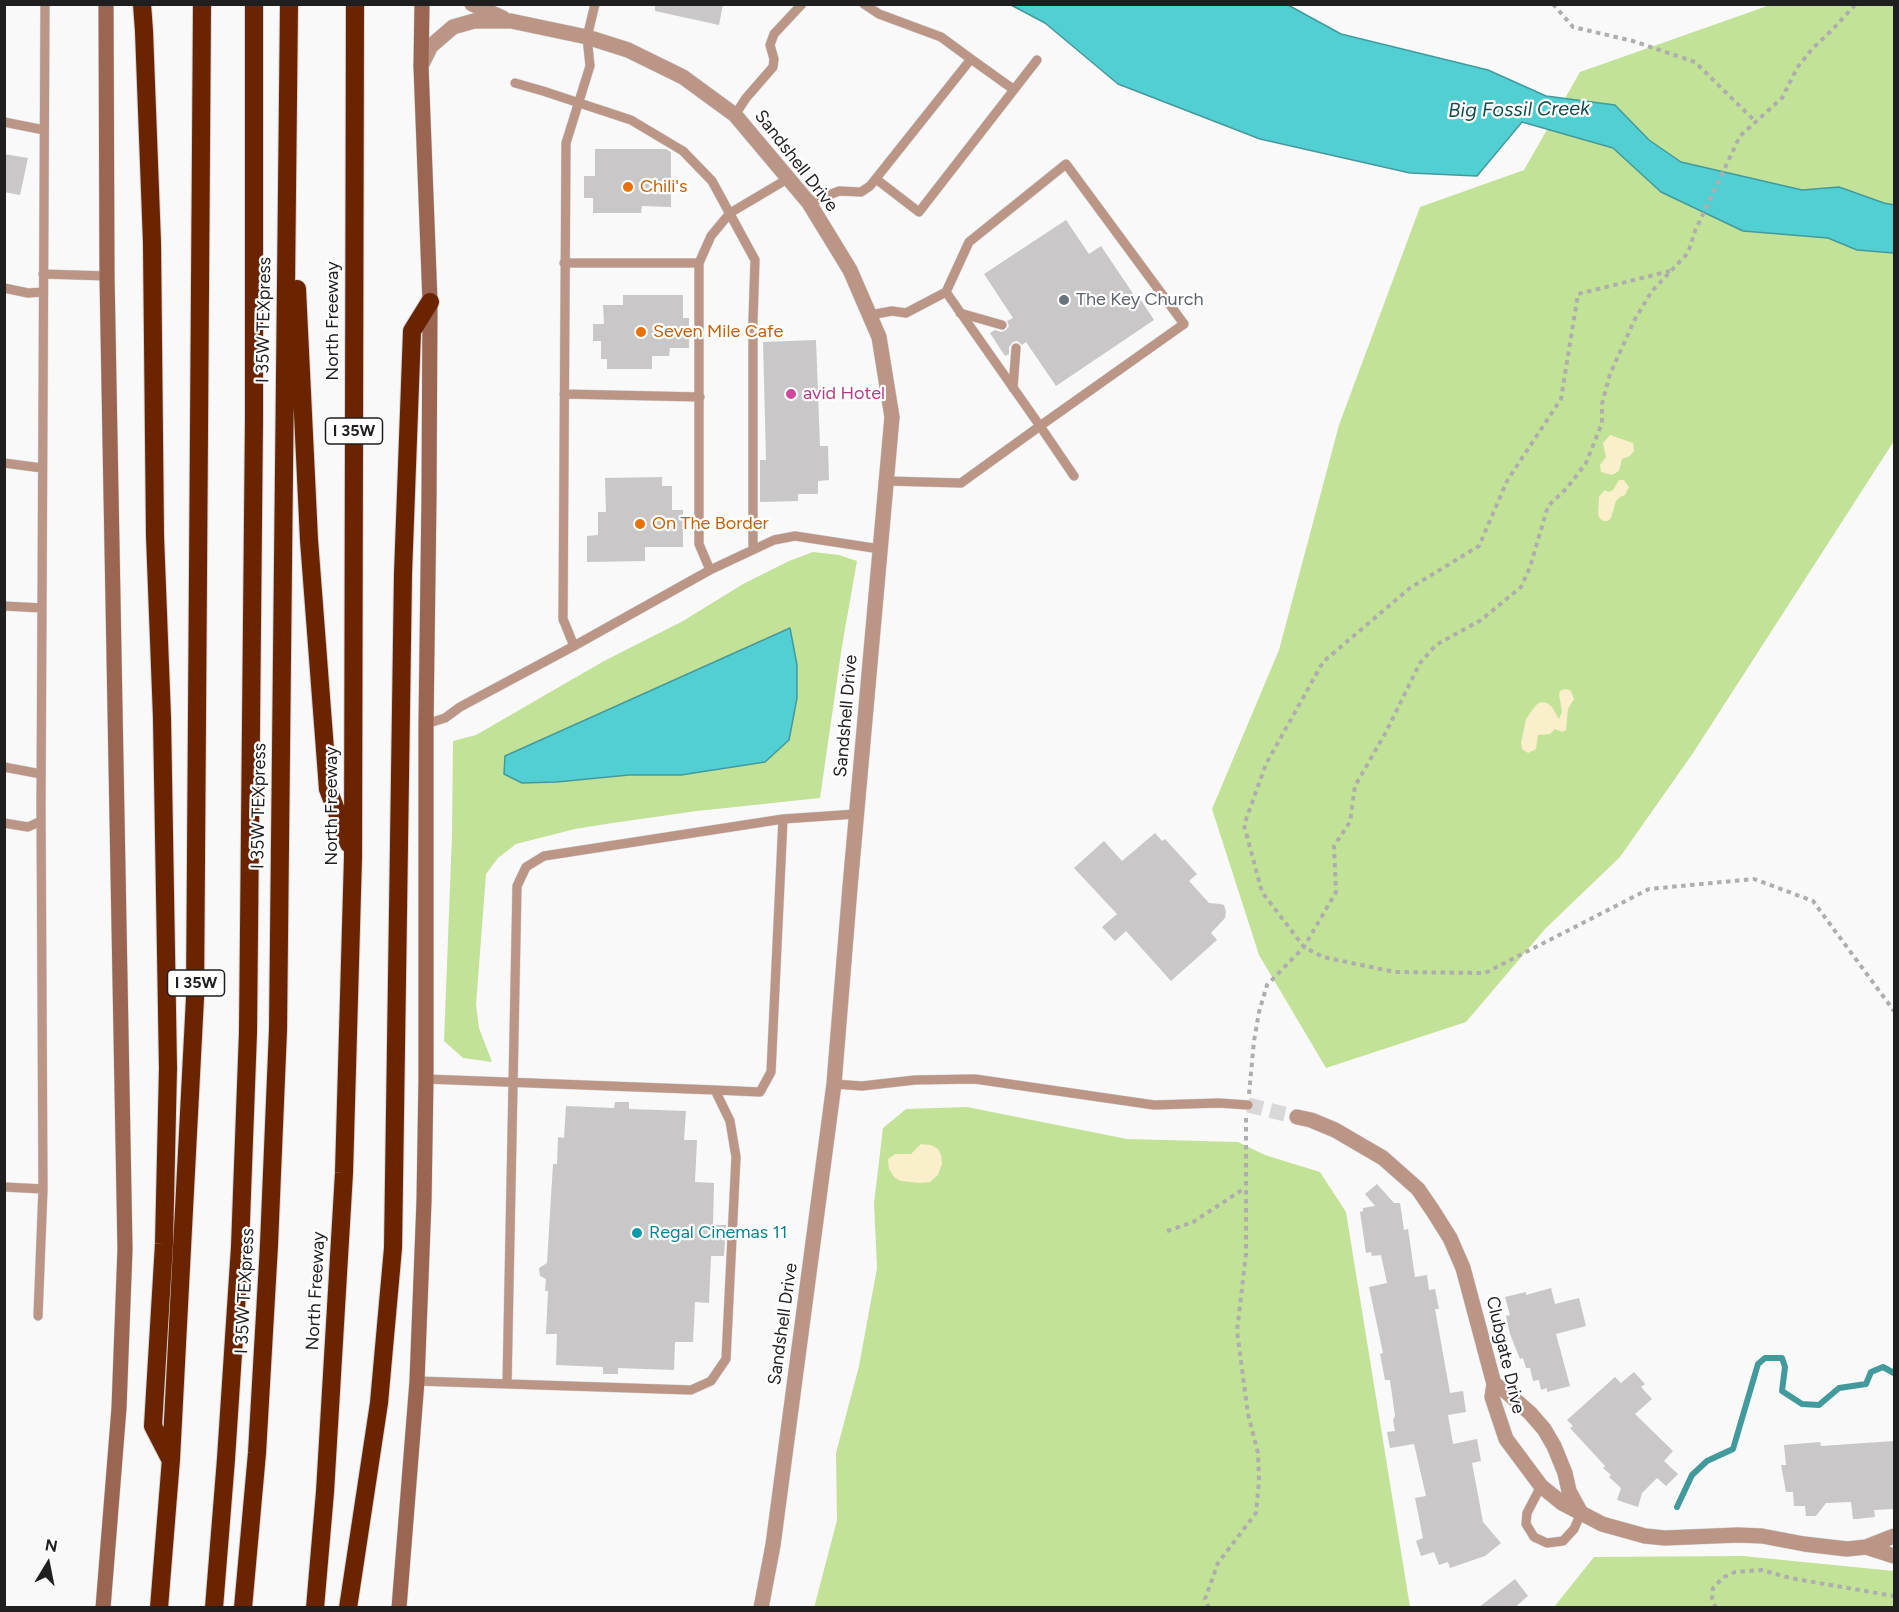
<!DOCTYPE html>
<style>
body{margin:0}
#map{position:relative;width:1899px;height:1612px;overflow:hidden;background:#f9f9fa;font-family:Figtree,sans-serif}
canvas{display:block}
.frame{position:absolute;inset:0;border:6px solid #1f1f1f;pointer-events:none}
.north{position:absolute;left:18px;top:1534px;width:60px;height:60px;-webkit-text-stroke:4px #fff;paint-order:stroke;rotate:10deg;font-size:16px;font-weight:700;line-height:24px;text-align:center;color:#1f1f1f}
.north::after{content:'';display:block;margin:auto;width:21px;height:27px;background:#1f1f1f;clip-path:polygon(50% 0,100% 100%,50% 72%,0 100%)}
</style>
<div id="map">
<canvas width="1899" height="1612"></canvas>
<div class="frame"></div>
<div class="north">N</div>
</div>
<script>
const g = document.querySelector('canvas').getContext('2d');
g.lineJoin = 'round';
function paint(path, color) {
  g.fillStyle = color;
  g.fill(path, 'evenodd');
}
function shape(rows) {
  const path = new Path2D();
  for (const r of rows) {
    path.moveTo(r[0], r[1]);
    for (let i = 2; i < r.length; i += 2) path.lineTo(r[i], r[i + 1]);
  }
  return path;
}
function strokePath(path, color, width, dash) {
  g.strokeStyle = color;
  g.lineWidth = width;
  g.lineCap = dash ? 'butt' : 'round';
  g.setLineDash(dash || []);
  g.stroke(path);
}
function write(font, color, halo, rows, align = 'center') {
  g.font = font + ' Figtree,sans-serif';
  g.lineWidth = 4.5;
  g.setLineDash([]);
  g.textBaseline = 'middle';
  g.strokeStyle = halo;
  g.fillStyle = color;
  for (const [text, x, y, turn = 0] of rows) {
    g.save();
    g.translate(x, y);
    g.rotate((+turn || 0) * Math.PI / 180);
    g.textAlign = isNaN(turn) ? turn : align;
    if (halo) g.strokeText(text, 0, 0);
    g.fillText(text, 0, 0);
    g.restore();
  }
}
paint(shape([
 [1770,5,1894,5,1894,441,1693,753,1620,857,1545,929,1466,1022,1326,1068,1259,955,1212,809,1279,650,1339,425,1420,207,1524,170,1580,72],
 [813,552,839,555,857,561,842,646,820,798,697,811,606,824,575,829,516,844,498,858,486,874,476,1005,479,1028,492,1062,463,1058,444,1041,452,835,453,741,476,735,604,661,683,621,743,584,789,561],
 [967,1107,1127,1139,1238,1142,1265,1155,1320,1172,1346,1212,1410,1607,814,1608,837,1520,836,1453,859,1366,877,1268,874,1203,883,1128,906,1109],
 [1743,1556,1894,1571,1894,1607,1554,1607,1594,1557]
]), '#c2e297');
paint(shape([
 [1610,435,1633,443,1634,451,1630,456,1622,459,1619,471,1612,475,1601,472,1600,465,1606,457,1603,443],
 [1619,480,1624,480,1629,487,1625,495,1620,497,1616,501,1611,518,1608,521,1604,521,1600,519,1598,514,1599,496,1605,490,1609,492,1613,490],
 [1567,689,1571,691,1574,699,1568,709,1566,730,1562,732,1555,729,1550,734,1538,735,1536,749,1528,753,1522,749,1521,743,1526,719,1536,705,1541,702,1547,703,1552,707,1559,719,1562,712,1559,694,1561,690],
 [921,1144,931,1145,938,1149,941,1155,942,1164,938,1175,930,1182,920,1183,901,1181,894,1177,889,1169,888,1159,895,1154,911,1154]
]), '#f9efca');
const water = shape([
 [1011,5,1288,5,1341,34,1488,70,1546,96,1615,105,1649,140,1681,162,1802,190,1839,187,1884,203,1894,205,1894,253,1857,250,1828,238,1743,231,1661,192,1613,148,1522,122,1477,176,1410,173,1260,139,1118,84,1045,23,1011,5],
 [790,628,797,665,797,698,789,740,765,762,681,775,629,775,557,782,522,783,504,774,505,756,790,628]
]);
paint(water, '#52cfd3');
strokePath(water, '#439a9d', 1.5);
strokePath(shape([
 [1677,1507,1692,1475,1707,1461,1733,1449,1758,1364,1765,1358,1782,1358,1785,1367,1782,1391,1802,1404,1819,1405,1839,1388,1866,1384,1871,1372,1883,1367,1894,1373]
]), '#439a9d', 6);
paint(shape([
 [655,4,723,4,719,25,655,11],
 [595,149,666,149,671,152,671,207,642,206,641,213,593,213,593,198,584,198,584,176,595,176],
 [4,154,28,158,20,195,4,192],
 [1066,220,1089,254,1101,246,1136,298,1139,297,1154,320,1056,386,1026,342,1022,345,1017,341,1013,342,1009,347,1009,354,1005,356,990,333,995,330,1001,332,1006,330,1009,326,1007,321,1013,318,984,274],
 [623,295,683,295,683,318,689,318,689,348,670,348,669,356,652,356,652,369,607,369,607,359,601,359,601,341,593,341,593,324,604,324,603,305,623,305],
 [816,340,820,446,828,446,829,480,818,481,818,494,798,494,798,501,760,502,760,460,766,460,763,342],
 [662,477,662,486,672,486,672,510,683,510,683,547,645,547,645,561,587,562,587,536,598,535,598,512,606,512,605,478],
 [1155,833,1162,841,1165,839,1197,874,1189,881,1209,903,1220,904,1224,905,1226,912,1225,918,1211,933,1217,940,1171,981,1126,931,1115,941,1102,927,1117,914,1074,868,1104,841,1122,861],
 [615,1102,629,1102,629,1109,686,1111,684,1140,697,1140,695,1182,714,1183,713,1225,726,1225,724,1256,711,1256,709,1303,695,1302,693,1342,675,1342,674,1370,618,1368,618,1374,603,1374,603,1367,556,1365,557,1334,546,1334,548,1291,545,1291,546,1279,540,1276,539,1268,547,1263,553,1164,557,1164,558,1137,564,1138,566,1106,614,1108],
 [1377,1184,1394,1203,1400,1203,1404,1230,1408,1229,1415,1277,1427,1275,1429,1290,1435,1289,1439,1309,1435,1309,1450,1393,1463,1391,1466,1412,1448,1415,1453,1444,1477,1439,1481,1461,1472,1463,1483,1522,1501,1543,1485,1556,1450,1568,1448,1562,1439,1565,1434,1552,1421,1556,1416,1541,1423,1538,1415,1498,1426,1496,1414,1444,1390,1448,1387,1432,1395,1431,1393,1420,1395,1416,1390,1380,1385,1380,1380,1354,1383,1353,1369,1287,1387,1283,1381,1255,1372,1256,1371,1252,1366,1253,1360,1212,1363,1211,1363,1208,1375,1206,1365,1194],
 [1551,1288,1555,1304,1579,1298,1586,1326,1556,1334,1570,1386,1547,1392,1547,1388,1541,1390,1539,1380,1533,1381,1530,1368,1526,1368,1523,1358,1520,1359,1510,1334,1506,1316,1510,1315,1505,1297,1526,1292,1526,1295],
 [1634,1372,1645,1384,1641,1387,1652,1399,1635,1414,1673,1451,1664,1461,1678,1474,1666,1486,1657,1478,1642,1493,1638,1507,1617,1500,1621,1488,1609,1477,1611,1475,1603,1468,1605,1466,1570,1428,1573,1426,1567,1420,1615,1377,1621,1383],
 [1894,1441,1894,1509,1874,1510,1875,1517,1857,1519,1853,1519,1851,1502,1826,1503,1816,1516,1806,1516,1805,1506,1794,1506,1793,1492,1786,1492,1781,1465,1786,1465,1784,1445,1820,1442,1821,1446],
 [1515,1579,1528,1596,1514,1608,1478,1608]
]), '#c9c7c7');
strokePath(shape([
 [1248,1105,1297,1117]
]), '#d8d8d9', 15, [15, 8]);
const service = shape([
 [971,59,1013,89],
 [515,83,543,91,631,120,683,151,712,181,755,260,753,320,753,549],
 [735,115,746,98,773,67,774,59,770,45,774,34,802,4],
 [4,122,44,130],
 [876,179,919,212,1037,60],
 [809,203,839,191,861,192,870,186,971,59,941,37,879,14,864,4],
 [564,263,699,263],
 [43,274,107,276],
 [4,288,28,293,43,292],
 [960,313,1002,325],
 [870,315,892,311,906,313,946,292],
 [1013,388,1016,348],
 [564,394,700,397],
 [4,463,42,468],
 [887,481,961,483,1040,426,1184,324,1066,164,969,242,946,292,1040,426,1074,476],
 [710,570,699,544,699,263,711,236,730,213,789,178],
 [4,606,42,608],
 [574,646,563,619,566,143,590,66,587,37,595,4],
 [426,724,445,718,460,707,574,646,710,570,774,540,795,536,880,549],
 [4,767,41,774],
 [4,823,28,827,41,821],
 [834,1084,862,1086,915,1080,975,1079,1154,1105,1219,1103,1248,1105],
 [715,1090,760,1092,771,1072,783,819],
 [4,1187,43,1189,41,806,45,4],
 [38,1316,43,1189],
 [417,1381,691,1390,711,1381,726,1359,736,1157,730,1121,715,1090,426,1079],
 [507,1384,517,886,526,867,544,856,783,819,856,814],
 [1541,1486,1527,1513,1526,1524,1534,1537,1547,1543,1563,1541,1574,1529,1581,1513]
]);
const minor = shape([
 [1297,1117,1311,1120,1335,1130,1383,1158,1418,1189,1433,1211,1450,1238,1463,1268,1494,1384,1492,1397,1506,1439,1541,1486,1562,1503,1602,1524,1645,1536,1665,1538,1738,1535,1762,1536,1804,1544,1847,1549,1866,1547,1894,1556],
 [1494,1384,1504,1390,1530,1413,1544,1429,1554,1446,1565,1473,1569,1491,1581,1513],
 [1866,1547,1894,1536]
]);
const tertiary = shape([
 [472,4,503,18],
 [421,66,431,46,453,27,474,21,511,21,587,37,628,50,683,77,735,115,809,203,850,270,879,337,892,417,850,887,834,1084,773,1545,761,1608]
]);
const secondary = shape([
 [103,1608,119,1408,125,1249,107,276,106,4],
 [399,1608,417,1381,424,1201,426,1079,426,724,429,497,430,302,421,66,422,4]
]);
const motorway = shape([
 [142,4,144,31,152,243,155,536,162,718,168,1068,164,1244,153,1426,170,1459],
 [297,289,309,540,328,789,349,844],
 [159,1608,171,1459,195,998,202,4],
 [214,1608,226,1459,240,1247,248,1032,254,418,254,4],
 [243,1608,257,1453,269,1245,278,1030,289,4],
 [315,1608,325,1492,344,1173,353,857,355,4],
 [348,1608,379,1403,393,1248,403,574,412,331,430,302]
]);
strokePath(service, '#d6d6d7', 10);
strokePath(minor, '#d6d6d7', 16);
strokePath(tertiary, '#d6d6d7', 16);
strokePath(secondary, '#d6d6d7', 16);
strokePath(motorway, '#d6d6d7', 20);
strokePath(shape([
 [1553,4,1573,27,1633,41,1695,62,1756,122],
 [1670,271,1578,294,1561,399,1507,481,1479,546,1410,588,1323,662,1266,764,1244,825,1262,892,1304,947,1323,957,1395,972,1485,973,1649,889,1754,879,1813,901,1894,1011],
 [1249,1094,1254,1041,1259,1012,1267,985,1304,947,1336,892,1334,846,1350,822,1355,786,1386,732,1420,663,1436,645,1481,620,1521,587,1530,567,1548,506,1567,488,1586,463,1602,423,1602,404,1610,374,1635,319,1652,291,1688,253,1695,231,1740,136,1782,98,1797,68,1812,49,1830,32,1856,4],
 [1167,1231,1193,1222,1245,1188],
 [1209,1608,1205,1599,1218,1563,1256,1513,1259,1481,1258,1453,1248,1414,1237,1331,1246,1254,1246,1117],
 [1716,1608,1712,1599,1713,1588,1724,1577,1735,1572,1762,1570,1790,1578,1894,1596]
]), '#aeaeaf', 4, [4.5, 4.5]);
strokePath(service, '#bb9687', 9);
strokePath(minor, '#bb9687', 15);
strokePath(tertiary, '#bb9687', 15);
strokePath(secondary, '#9a6651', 15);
strokePath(motorway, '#6b2400', 18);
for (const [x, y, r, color] of [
 [628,187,6,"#e8710a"],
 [1064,300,6,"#6b7280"],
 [641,332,6,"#e8710a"],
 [791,394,6,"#d1479c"],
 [640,524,6,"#e8710a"],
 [637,1233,6,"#0f9aa8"]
]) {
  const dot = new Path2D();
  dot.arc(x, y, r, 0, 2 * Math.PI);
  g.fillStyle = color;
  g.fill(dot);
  strokePath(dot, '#fff', 2);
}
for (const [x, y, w] of [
 [354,431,57],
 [196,983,57]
]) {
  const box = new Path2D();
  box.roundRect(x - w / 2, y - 13, w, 26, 4.5);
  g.fillStyle = '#fff';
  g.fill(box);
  strokePath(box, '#1f1f1f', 1.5);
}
write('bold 16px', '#1f1f1f', null, [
 ["I 35W",354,431],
 ["I 35W",196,983]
]);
write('18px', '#1f1f1f', '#fff', [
 ["Sandshell Drive",796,161,52],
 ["I 35W TEXpress",264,320,-89],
 ["North Freeway",333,321,-90],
 ["Sandshell Drive",846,716,-85],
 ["I 35W TEXpress",259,806,-89],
 ["North Freeway",332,806,-90],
 ["I 35W TEXpress",245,1291,-87],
 ["North Freeway",316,1291,-87],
 ["Sandshell Drive",783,1324,-82],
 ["Clubgate Drive",1505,1355,77]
]);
write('18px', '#c56008', '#fff', [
 ["Chili's",640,187],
 ["Seven Mile Cafe",653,332],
 ["On The Border",652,524]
], 'left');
write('18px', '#5b616d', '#fff', [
 ["The Key Church",1076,300]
], 'left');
write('18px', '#b23c85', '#fff', [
 ["avid Hotel",803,394]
], 'left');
write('18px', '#0d838f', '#fff', [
 ["Regal Cinemas 11",649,1233]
], 'left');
write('italic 20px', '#154c4e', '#fff', [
 ["Big Fossil Creek",1519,110,-1]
]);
</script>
